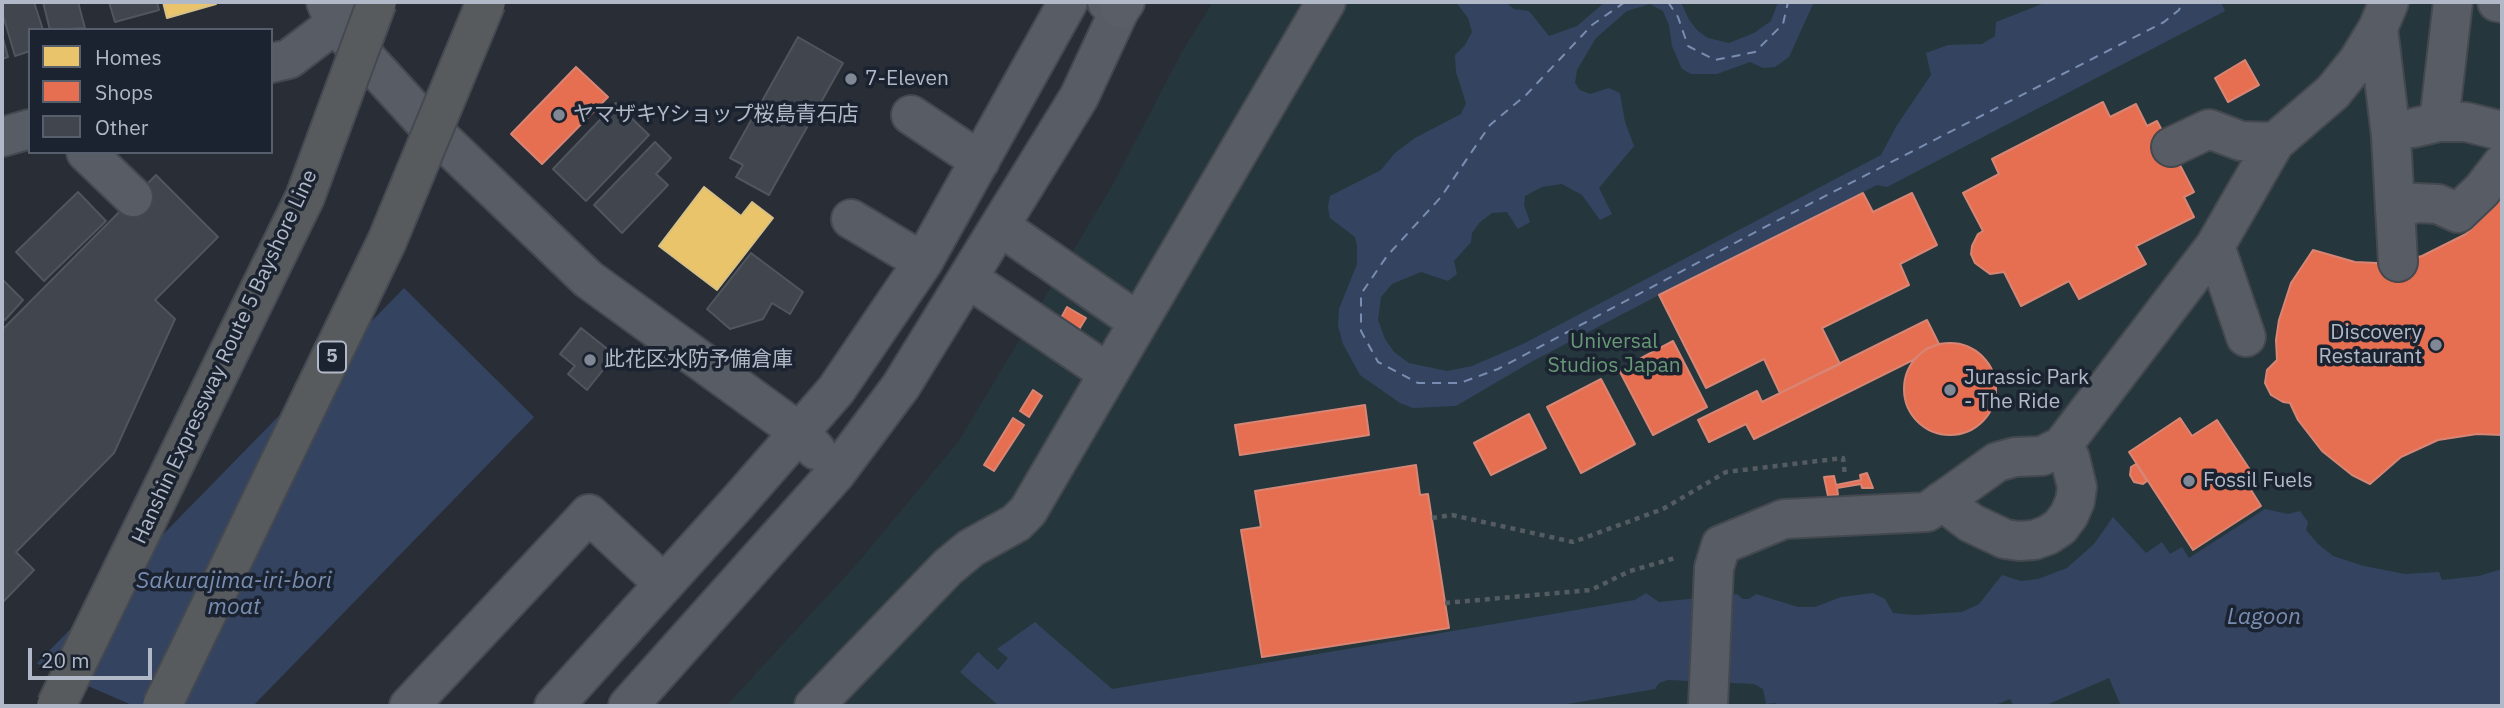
<!DOCTYPE html>
<meta charset="utf-8">
<style>
body{margin:0}
#map{position:relative;width:2504px;height:708px;overflow:hidden;background:#282d36;font-family:"IBM Plex Sans",sans-serif}
canvas{display:block}
.frame{position:absolute;inset:0;border:4px solid #b1b9c8;pointer-events:none}
.legend{position:absolute;left:28px;top:28px;width:245px;height:126px;box-sizing:border-box;background:#1b2331;border:2px solid #575f6d;margin:0;padding:9px 12px;list-style:none;font-size:21px;color:#b1b9c8}
.legend li{display:flex;align-items:center;gap:14px;height:35px}
.legend b{width:35px;border:2px solid #575f6d}
.scale{position:absolute;left:28px;top:648px;width:124px;height:32px;box-sizing:border-box;border:4px solid #b1b9c8;border-top:0;padding-left:9px;font-size:21px;line-height:24px;white-space:nowrap;color:#b1b9c8;-webkit-text-stroke:5px #1b2331;paint-order:stroke}
</style>
<div id="map">
<canvas width="2504" height="708"></canvas>
<div class="frame"></div>
<ul class="legend">
<li><b style="height:19px;background:#e9c46a"></b>Homes</li>
<li><b style="height:19px;background:#e76f51"></b>Shops</li>
<li><b style="height:19px;background:#41454d"></b>Other</li>
</ul>
<div class="scale">20 m</div>
</div>
<script>
const g = document.querySelector('canvas').getContext('2d');
g.lineJoin = 'round';
function paint(path, color) {
  g.fillStyle = color;
  g.fill(path, 'evenodd');
}
function shape(rows) {
  const path = new Path2D();
  for (const r of rows) {
    if (r.length === 3) {
      path.moveTo(r[0] + r[2], r[1]);
      path.arc(r[0], r[1], r[2], 0, 2 * Math.PI);
      continue;
    }
    path.moveTo(r[0], r[1]);
    for (let i = 2; i < r.length; i += 2) path.lineTo(r[i], r[i + 1]);
  }
  return path;
}
function strokePath(path, color, width, dash) {
  g.strokeStyle = color;
  g.lineWidth = width;
  g.lineCap = dash ? 'butt' : 'round';
  g.setLineDash(dash || []);
  g.stroke(path);
}
function write(font, color, halo, rows, align = 'center') {
  g.font = font + ' "IBM Plex Sans","Noto Sans JP",sans-serif';
  g.lineWidth = 7;
  g.setLineDash([]);
  g.textBaseline = 'middle';
  g.strokeStyle = halo;
  g.fillStyle = color;
  for (const [text, x, y, turn = 0] of rows) {
    g.save();
    g.translate(x, y);
    g.rotate((+turn || 0) * Math.PI / 180);
    g.textAlign = isNaN(turn) ? turn : align;
    if (halo) g.strokeText(text, 0, 0);
    g.fillText(text, 0, 0);
    g.restore();
  }
}
paint(shape([
 [1213,2,2502,2,2502,706,726,706,856,565,958,442,1112,186,1183,50]
]), '#25373c');
paint(shape([
 [1456,2,1505,2,1514,9,1529,11,1549,36,1577,26,1605,2,1681,2,1689,20,1698,31,1708,38,1729,43,1754,33,1771,21,1778,2,1814,2,1789,57,1775,67,1763,68,1750,62,1717,74,1691,74,1682,69,1672,46,1669,25,1663,11,1650,4,1627,11,1596,38,1577,70,1575,83,1580,90,1590,94,1609,88,1620,93,1625,122,1634,146,1599,188,1612,214,1600,220,1582,195,1562,184,1542,187,1525,196,1524,205,1530,222,1518,229,1507,212,1492,213,1480,222,1472,233,1471,242,1454,261,1457,274,1448,281,1421,272,1392,284,1381,297,1378,320,1385,339,1394,352,1409,363,1447,371,1472,366,1523,344,1881,155,1897,125,1931,75,1926,53,1948,45,1982,44,1995,36,1996,22,2047,2,2221,2,2225,11,1887,187,1877,185,1659,295,1531,362,1456,406,1413,408,1400,403,1360,375,1343,344,1338,326,1339,309,1357,264,1357,246,1355,237,1330,218,1328,207,1330,196,1381,170,1395,153,1415,138,1461,114,1466,103,1456,72,1455,55,1465,45,1472,32,1468,18],
 [404,288,534,417,253,706,2,706,2,699],
 [2265,509,2288,514,2300,511,2308,522,2306,530,2317,543,2333,556,2364,566,2405,574,2439,572,2442,580,2479,576,2502,569,2502,706,2121,706,2109,678,2044,706,2014,706,2010,699,1993,706,1777,706,1775,703,1766,704,1763,689,1754,684,1668,680,1659,683,1655,689,1556,706,996,706,997,704,960,672,978,652,998,670,1008,658,997,649,1035,622,1112,689,1635,600,1646,593,1659,602,1737,594,1743,599,1749,599,1756,594,1798,607,1815,607,1841,597,1873,593,1885,599,1893,613,1914,615,1962,612,1979,604,2002,575,2021,581,2038,579,2067,568,2094,544,2113,517,2146,553,2162,542,2170,554,2182,547,2189,558]
]), '#344460');
paint(shape([
 [33,662,134,706,2,706,2,694]
]), '#282d36');
const homes = shape([
 [163,2,215,2,216,4,167,18,163,2],
 [704,187,741,216,752,202,773,218,717,290,659,246,704,187]
]);
paint(homes, '#e9c46a');
strokePath(homes, '#d8c186', 2);
const shops = shape([
 [2245,60,2259,85,2228,102,2215,78,2245,60],
 [576,67,608,97,542,164,511,134,576,67],
 [2103,102,2110,117,2136,104,2147,126,2157,121,2194,192,2184,197,2194,217,2136,246,2146,264,2079,299,2069,281,2021,306,2004,272,1990,274,1975,263,1971,254,1972,246,1978,234,1983,231,1963,193,1999,174,1992,159,2103,102],
 [1863,193,1873,212,1912,193,1937,245,1900,264,1909,285,1822,328,1840,364,1780,393,1764,359,1706,388,1659,295,1863,193],
 [2501,199,2502,435,2477,434,2438,440,2401,457,2370,484,2352,475,2322,451,2298,420,2290,403,2283,402,2271,395,2265,383,2267,370,2277,360,2276,340,2279,320,2291,283,2313,250,2355,262,2377,263,2398,262,2422,256,2466,234,2501,199],
 [1067,307,1086,318,1078,331,1060,320,1067,307],
 [1927,320,1939,344,1926,349,1913,360,1754,439,1746,424,1709,442,1698,420,1757,391,1762,402,1927,320],
 [1673,341,1707,407,1653,435,1619,370,1673,341],
 [1950,389,46],
 [1601,379,1635,444,1581,473,1547,407,1601,379],
 [1033,390,1042,396,1029,417,1020,411,1033,390],
 [1365,405,1369,435,1240,455,1235,425,1365,405],
 [1529,414,1546,448,1491,475,1474,443,1529,414],
 [1013,418,1024,425,994,471,984,465,1013,418],
 [2180,418,2192,436,2217,420,2254,476,2246,482,2261,506,2193,550,2129,452,2180,418],
 [2136,464,2147,481,2143,484,2134,482,2130,475,2131,467,2136,464],
 [1416,465,1420,495,1428,494,1449,628,1262,657,1241,530,1261,527,1255,491,1416,465],
 [1867,473,1873,488,1862,488,1861,484,1837,488,1838,495,1828,496,1824,477,1834,476,1836,485,1861,480,1860,475,1867,473]
]);
paint(shops, '#e76f51');
strokePath(shops, '#d78575', 2);
strokePath(shape([
 [1625,2,1592,25,1526,95,1490,125,1441,197,1387,256,1361,294,1361,331,1378,362,1418,383,1460,383,1498,369,1761,229,2164,22,2179,10,2182,2],
 [1668,2,1678,17,1688,46,1715,60,1755,52,1783,24,1788,2]
]), '#788db1', 2, [9, 7]);
const building = shape([
 [2,2,34,2,43,30,30,30,30,51,15,56,2,12,2,2],
 [43,2,78,2,85,28,50,30,43,2],
 [109,2,157,2,159,10,115,22,109,2],
 [2,35,8,57,2,59,2,35],
 [798,37,843,63,769,195,736,177,743,165,730,158,798,37],
 [616,103,649,135,586,201,553,169,616,103],
 [655,142,671,158,656,174,668,185,622,233,594,205,655,142],
 [156,175,218,237,155,300,175,319,114,453,16,552,34,570,2,603,2,330,156,175],
 [78,192,106,221,44,281,16,252,78,192],
 [751,253,803,292,790,314,772,303,763,319,730,329,707,309,751,253],
 [2,279,23,300,5,320,2,317,2,279],
 [581,328,615,355,587,390,568,374,575,366,560,354,581,328]
]);
paint(building, '#41454d');
strokePath(building, '#50555e', 2);
const minor = shape([
 [326,2,335,24,429,127,588,279,799,432,816,450],
 [2497,2,2502,3],
 [2378,28,2391,136,2398,262],
 [271,63,289,59,335,24,348,5],
 [911,115,980,161],
 [2439,122,2453,2],
 [2413,128,2439,122,2466,122,2502,131],
 [2,137,30,129],
 [2171,147,2209,129,2241,141,2275,142],
 [86,152,133,197],
 [2395,210,2416,203,2438,204,2458,213,2482,190,2502,164],
 [851,219,923,262],
 [1001,227,1138,322],
 [2215,246,2246,337],
 [969,279,1108,373],
 [1942,501,1971,523,2005,539,2019,541,2034,540,2048,535,2060,527,2069,515,2075,501,2077,487,2070,458,2062,446],
 [409,706,589,514,664,584],
 [554,706,739,501,836,390,923,262,1068,2],
 [628,706,836,473,901,386,1079,97,1120,9,1107,2],
 [814,706,948,567,971,548,1016,523,1028,511,1326,2],
 [1708,706,1714,568,1721,545,1784,519,1927,512,1997,462,2015,457,2042,456,2062,446,2215,246,2275,142,2333,92,2358,61,2378,28,2389,2]
]);
const major = shape([
 [1120,9,1125,2]
]);
strokePath(minor, '#44484f', 42);
strokePath(major, '#454a53', 42);
strokePath(shape([
 [1432,518,1452,515,1573,542,1663,509,1726,472,1843,458,1845,476],
 [1445,603,1591,590,1630,571,1675,558]
]), '#555b62', 4.5, [5, 5]);
strokePath(minor, '#585c64', 38);
strokePath(major, '#5a5e66', 38);
const highwayBridge = shape([
 [56,706,305,197,377,2],
 [162,706,387,241,486,2]
]);
strokePath(highwayBridge, '#454951', 42, []);
strokePath(highwayBridge, '#585b5e', 38);
for (const [x, y, r, color] of [
 [851,79,7,"#818895"],
 [559,115,7,"#818895"],
 [2436,345,7,"#818895"],
 [590,360,7,"#818895"],
 [1950,390,7,"#818895"],
 [2189,481,7,"#818895"]
]) {
  const dot = new Path2D();
  dot.arc(x, y, r, 0, 2 * Math.PI);
  g.fillStyle = color;
  g.fill(dot);
  strokePath(dot, '#1b2331', 2.5);
}
for (const [x, y, w] of [
 [332,357,28]
]) {
  const box = new Path2D();
  box.roundRect(x - w / 2, y - 15.5, w, 31, 5);
  g.fillStyle = '#1b2331';
  g.fill(box);
  strokePath(box, '#b1b9c8', 2);
}
write('bold 19px', '#b1b9c8', null, [
 ["5",332,357]
]);
write('21px', '#b1b9c8', '#1b2331', [
 ["7-Eleven",865,79],
 ["ヤマザキYショップ桜島青石店",573,115],
 ["Discovery",2422,333,"right"],
 ["Restaurant",2422,357,"right"],
 ["此花区水防予備倉庫",604,360],
 ["Jurassic Park",1964,378],
 ["- The Ride",1964,402],
 ["Fossil Fuels",2203,481]
], 'left');
write('21px', '#689976', '#1b2331', [
 ["Universal",1614,342],
 ["Studios Japan",1614,366]
]);
write('21px', '#b1b9c8', '#1b2331', [
 ["Hanshin Expressway Route 5 Bayshore Line",225,357,-65]
]);
write('italic 23px', '#788db1', '#1b2331', [
 ["Sakurajima-iri-bori",234,581],
 ["moat",234,607],
 ["Lagoon",2264,617]
]);
</script>
